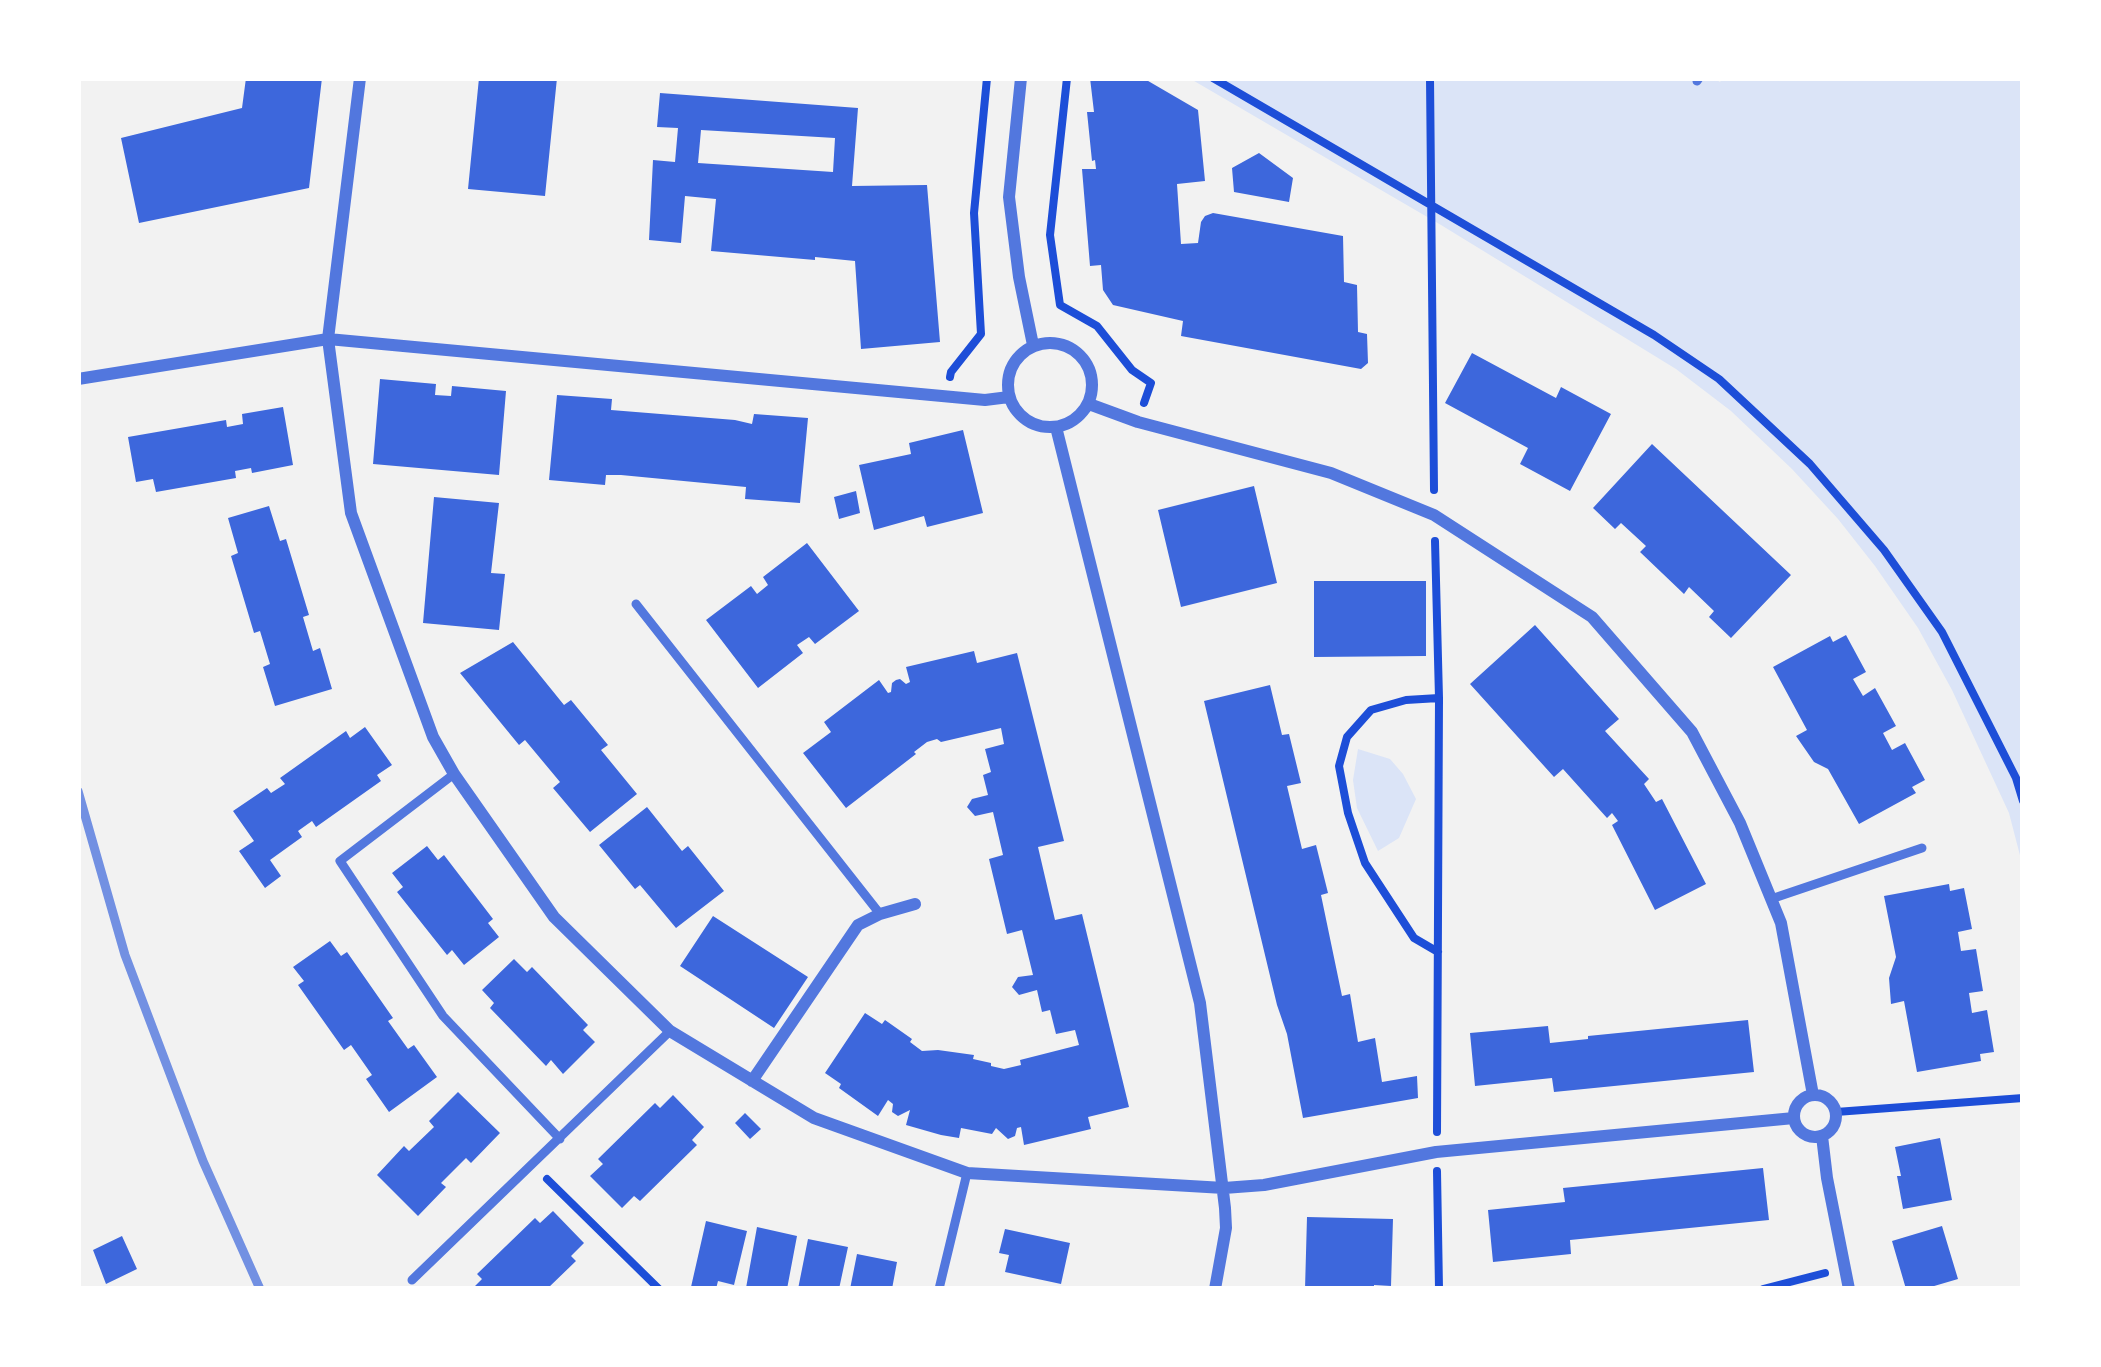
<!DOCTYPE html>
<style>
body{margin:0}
#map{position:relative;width:2101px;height:1367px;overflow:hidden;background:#f2f2f2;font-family:"Open Sans",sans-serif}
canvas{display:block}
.frame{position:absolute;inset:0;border:81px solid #fff;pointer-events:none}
</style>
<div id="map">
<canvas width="2101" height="1367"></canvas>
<div class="frame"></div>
</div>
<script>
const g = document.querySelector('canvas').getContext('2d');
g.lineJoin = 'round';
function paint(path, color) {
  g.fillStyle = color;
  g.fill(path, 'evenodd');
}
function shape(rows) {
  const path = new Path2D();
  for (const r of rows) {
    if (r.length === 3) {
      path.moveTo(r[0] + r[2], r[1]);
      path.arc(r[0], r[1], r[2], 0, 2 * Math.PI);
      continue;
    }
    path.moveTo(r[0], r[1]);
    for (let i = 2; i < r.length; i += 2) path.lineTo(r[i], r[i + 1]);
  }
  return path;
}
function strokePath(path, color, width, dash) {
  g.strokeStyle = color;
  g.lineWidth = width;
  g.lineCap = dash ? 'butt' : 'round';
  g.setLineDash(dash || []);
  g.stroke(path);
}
paint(shape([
 [1189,78,1713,78,1720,82,1723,78,2023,78,2023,867,2009,813,1952,690,1918,628,1875,566,1838,519,1792,469,1731,411,1676,369,1441,225],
 [1358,749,1390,759,1403,774,1416,799,1399,838,1378,851,1357,808,1353,780]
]), '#dbe4f7');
paint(shape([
 [246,78,322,78,309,188,139,223,121,138,242,108],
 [479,78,557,78,545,196,468,189],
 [1090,78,1143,78,1198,110,1205,181,1177,184,1181,244,1198,243,1201,222,1205,216,1213,213,1343,236,1344,282,1357,285,1358,332,1367,334,1368,363,1361,369,1181,336,1183,321,1113,305,1103,290,1101,265,1090,266,1082,169,1096,169,1095,160,1092,161,1087,112,1094,112],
 [660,93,858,108,852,186,927,185,940,342,861,349,855,261,815,257,815,260,711,251,716,199,685,196,681,243,649,240,653,160,675,162,678,128,657,127],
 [701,130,835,138,833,172,698,163],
 [1259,153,1293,178,1289,202,1234,192,1232,168],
 [1472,353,1556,398,1561,387,1611,414,1570,491,1520,464,1528,448,1445,403],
 [380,379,436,384,435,395,451,396,452,386,506,391,499,475,373,464],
 [557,395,612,399,611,410,735,420,752,424,754,414,808,418,800,503,745,499,746,487,621,475,606,475,605,485,549,480],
 [283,407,293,465,252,473,251,468,235,471,236,478,156,492,153,479,136,482,128,437,226,420,227,427,243,424,242,414],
 [963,430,983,513,927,527,924,516,874,530,859,465,911,454,909,443],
 [1652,444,1791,575,1731,638,1709,617,1714,611,1689,587,1684,594,1640,552,1646,546,1621,523,1615,529,1593,508],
 [1254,486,1277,583,1181,607,1158,510],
 [856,491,860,513,839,519,834,497],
 [434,497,499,503,491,573,505,574,499,630,423,623],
 [269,506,280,541,286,539,309,615,303,617,313,651,320,648,332,689,275,706,263,667,270,664,260,631,254,633,231,556,238,553,228,518],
 [807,543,859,611,815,644,809,637,797,645,803,653,758,688,706,620,751,586,757,594,768,585,763,577],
 [1314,581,1426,581,1426,656,1314,657],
 [1535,625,1619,719,1605,731,1649,779,1644,784,1656,802,1662,799,1706,884,1655,910,1612,825,1618,821,1612,813,1607,818,1563,769,1554,777,1470,684],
 [1846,635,1866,672,1853,679,1863,696,1875,688,1896,726,1883,733,1892,750,1905,743,1925,780,1912,787,1916,793,1859,824,1828,769,1814,762,1796,736,1807,730,1773,667,1830,636,1833,642],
 [513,642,564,705,571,700,608,745,601,750,637,794,590,832,553,788,560,782,525,740,519,745,460,673],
 [974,651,977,663,1017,653,1064,841,1038,847,1055,920,1082,914,1129,1107,1088,1117,1091,1129,1024,1145,1021,1127,1017,1128,1015,1136,1008,1139,996,1128,992,1134,961,1128,959,1138,941,1135,906,1125,910,1110,898,1116,892,1112,893,1104,888,1100,878,1116,839,1088,841,1084,825,1073,865,1013,882,1024,885,1020,912,1039,910,1042,922,1051,938,1050,974,1055,973,1059,991,1063,991,1066,1004,1069,1021,1065,1020,1060,1079,1045,1075,1030,1056,1034,1050,1010,1042,1012,1037,990,1019,995,1012,987,1018,977,1033,975,1022,930,1007,934,989,859,1003,855,993,812,975,816,967,807,972,799,988,795,983,775,991,772,985,749,1004,744,1001,728,941,742,937,739,927,742,914,752,916,754,846,808,803,753,831,732,824,722,879,680,888,693,891,692,892,683,896,680,900,679,906,684,910,682,906,667],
 [1270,685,1282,735,1289,734,1301,783,1287,786,1302,849,1316,845,1328,893,1321,895,1342,996,1350,994,1358,1042,1375,1038,1382,1082,1417,1076,1418,1098,1303,1118,1287,1034,1277,1005,1204,701],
 [365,727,392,765,377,775,381,781,316,827,312,821,298,831,302,837,270,860,281,876,265,888,239,851,254,841,233,811,267,788,271,793,285,784,280,778,346,731,350,738],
 [647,807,682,851,688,846,724,891,676,928,640,885,635,889,599,845],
 [427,846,438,860,444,855,493,919,488,923,499,937,464,965,452,950,447,955,397,892,403,887,392,873],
 [1949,884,1950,891,1964,888,1972,929,1958,932,1961,951,1976,949,1983,991,1969,993,1972,1013,1987,1010,1994,1052,1980,1054,1981,1061,1917,1072,1904,1001,1891,1004,1889,978,1896,957,1884,896],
 [713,916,808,977,774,1028,680,966],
 [330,941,341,956,347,952,393,1018,388,1021,408,1049,414,1045,437,1077,389,1112,366,1079,372,1075,351,1045,344,1050,298,985,304,981,293,967],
 [514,959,527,972,532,967,588,1025,583,1030,595,1042,563,1074,551,1060,546,1066,490,1008,494,1003,482,990],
 [1748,1020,1754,1072,1554,1092,1552,1078,1475,1086,1470,1033,1548,1026,1550,1043,1588,1039,1588,1036],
 [458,1092,500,1133,471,1163,466,1158,441,1183,446,1187,418,1216,377,1175,404,1146,409,1151,434,1127,429,1121],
 [673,1095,704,1127,692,1140,697,1145,640,1201,634,1196,622,1208,590,1176,603,1164,598,1159,655,1103,660,1108],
 [745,1113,761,1129,750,1139,735,1123],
 [1940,1138,1952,1200,1903,1209,1897,1176,1901,1176,1895,1147],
 [1763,1168,1769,1220,1570,1240,1571,1254,1493,1262,1488,1210,1565,1202,1563,1188],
 [553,1211,584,1243,571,1256,576,1261,547,1289,472,1289,482,1279,477,1274,535,1218,540,1223],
 [1307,1217,1393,1219,1391,1286,1374,1285,1374,1289,1305,1289],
 [706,1221,747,1231,734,1285,718,1281,716,1289,691,1287],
 [1942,1226,1958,1279,1924,1289,1906,1289,1892,1241],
 [757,1227,797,1236,787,1289,771,1286,771,1289,746,1288],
 [1005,1229,1070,1243,1061,1284,1005,1272,1009,1255,999,1253],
 [122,1236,137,1269,106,1284,93,1250],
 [808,1239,848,1247,839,1289,798,1289],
 [857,1254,897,1262,892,1289,850,1289]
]), '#3d67dc');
strokePath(shape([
 [1067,78,1050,235,1060,305,1097,326,1132,370,1151,383,1144,403],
 [1213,78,1654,335,1719,379,1810,464,1884,550,1942,632,2016,778,2023,801],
 [1430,78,1434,490],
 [950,377,951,372,981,334,974,213,987,78],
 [1435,541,1439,698,1437,1132],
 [1438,952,1414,938,1365,863,1348,813,1339,766,1347,737,1371,710,1406,700,1439,698],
 [1836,1112,2023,1098],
 [1437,1171,1439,1289],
 [547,1179,659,1289],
 [1763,1289,1825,1273]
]), '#1d4ed8', 8);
strokePath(shape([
 [1697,81,1699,78],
 [636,604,880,914],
 [454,774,340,861,443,1016,560,1139],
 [1771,899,1922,848],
 [412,1280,670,1031],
 [939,1289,967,1173]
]), '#5277de', 9);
strokePath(shape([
 [360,78,328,339,351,513,433,737,454,774,554,917,670,1031,814,1118,967,1173,1224,1188,1264,1185,1436,1152,1794,1118],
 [1021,78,1009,197,1019,277,1033,345],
 [1050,385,42],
 [78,379,328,339,985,400,1009,397],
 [1089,404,1138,422,1331,473,1434,515,1592,617,1692,732,1740,823,1781,923,1813,1095],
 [1056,427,1200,1003,1225,1208,1226,1228,1215,1289],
 [752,1081,858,925,880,914,915,904],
 [1815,1116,21],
 [1822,1136,1827,1178,1849,1289]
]), '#5277de', 12);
strokePath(shape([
 [78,791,125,955,203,1161,260,1289]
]), '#7290e2', 9);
</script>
